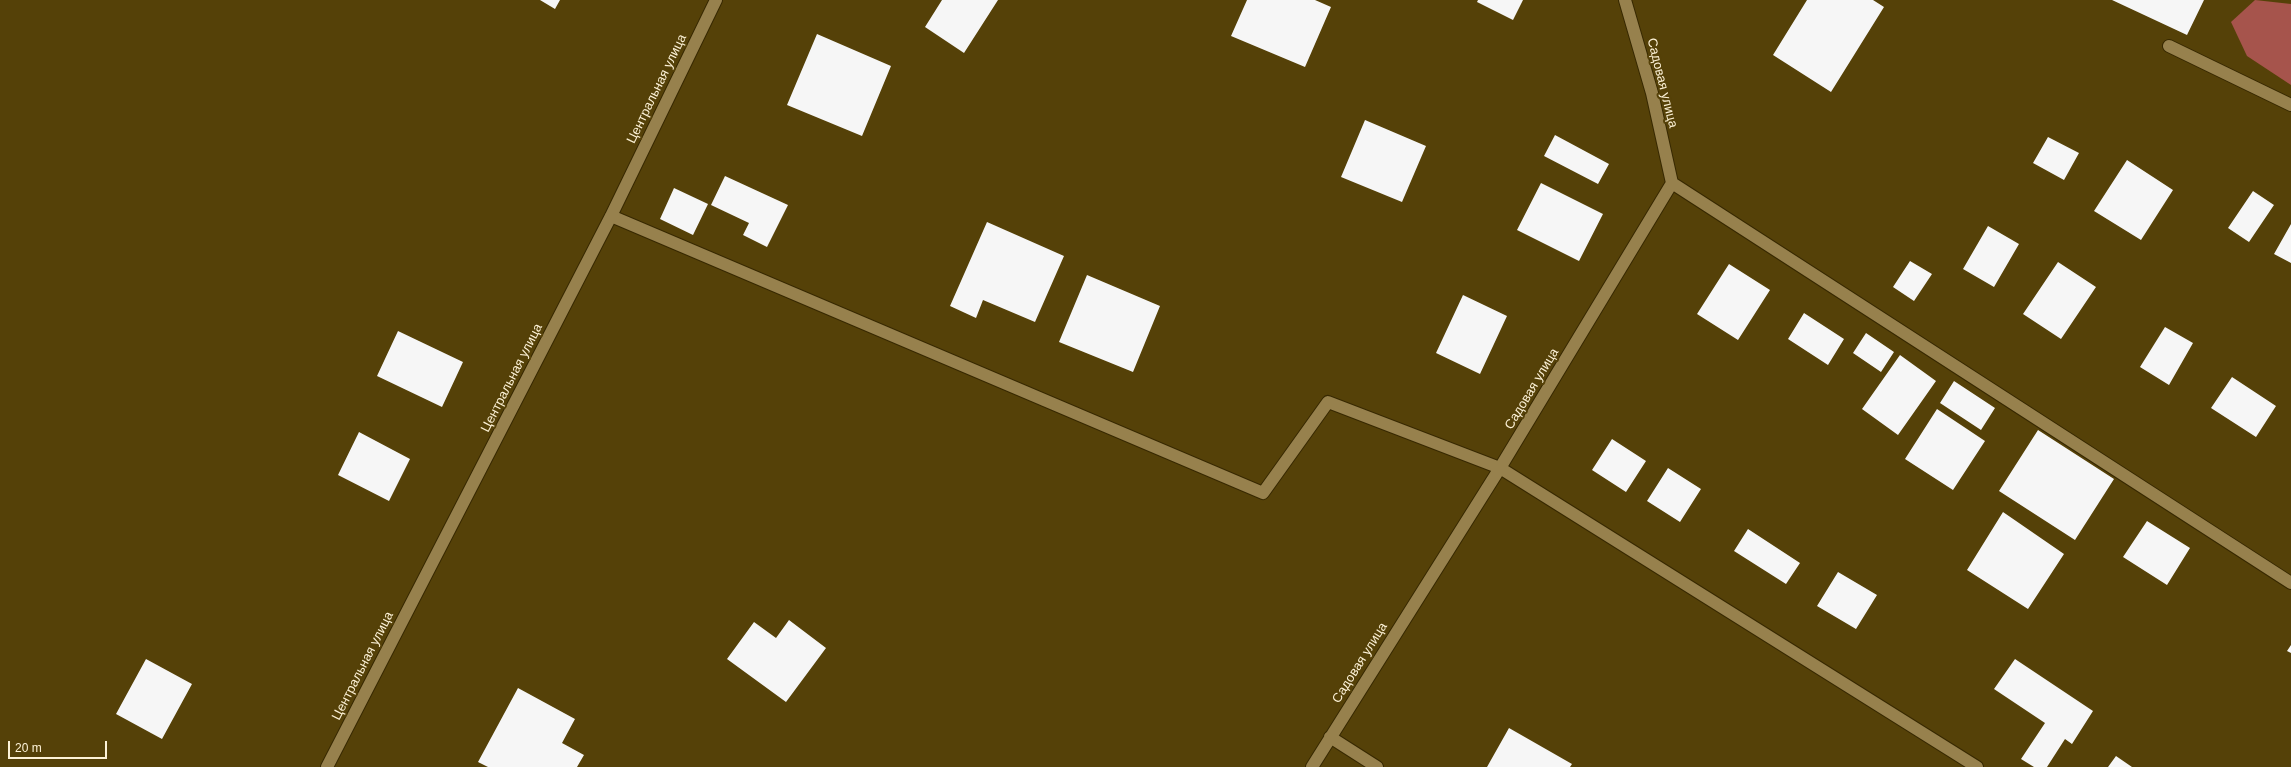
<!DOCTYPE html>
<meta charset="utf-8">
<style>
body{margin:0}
#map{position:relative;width:2291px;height:767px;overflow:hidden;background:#554108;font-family:Helvetica,sans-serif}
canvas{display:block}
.scale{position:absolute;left:8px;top:741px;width:99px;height:18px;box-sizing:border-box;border:2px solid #fdf2d7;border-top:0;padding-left:5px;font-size:12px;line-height:14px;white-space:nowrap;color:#fdf2d7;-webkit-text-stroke:3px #554108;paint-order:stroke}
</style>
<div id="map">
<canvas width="2291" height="767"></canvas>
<div class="scale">20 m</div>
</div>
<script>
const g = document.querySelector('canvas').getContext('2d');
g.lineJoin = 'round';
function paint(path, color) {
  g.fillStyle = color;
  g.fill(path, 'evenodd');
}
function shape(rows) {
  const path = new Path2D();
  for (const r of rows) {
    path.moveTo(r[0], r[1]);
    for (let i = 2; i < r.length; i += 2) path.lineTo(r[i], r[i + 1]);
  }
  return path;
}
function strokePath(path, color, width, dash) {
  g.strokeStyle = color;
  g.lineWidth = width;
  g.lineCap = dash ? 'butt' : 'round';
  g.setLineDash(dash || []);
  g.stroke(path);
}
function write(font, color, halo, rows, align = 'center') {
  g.font = font + ' Helvetica,sans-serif';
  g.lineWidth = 4;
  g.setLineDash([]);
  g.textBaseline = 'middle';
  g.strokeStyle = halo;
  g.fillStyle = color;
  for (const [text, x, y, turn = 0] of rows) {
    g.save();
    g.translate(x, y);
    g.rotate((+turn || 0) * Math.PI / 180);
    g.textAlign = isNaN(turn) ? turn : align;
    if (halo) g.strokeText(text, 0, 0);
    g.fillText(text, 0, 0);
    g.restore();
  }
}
paint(shape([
 [2255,0,2291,4,2291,85,2247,56,2231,22]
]), '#a6544c');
paint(shape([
 [540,0,560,0,555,9],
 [942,0,998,0,964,53,925,27],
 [1247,0,1315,0,1331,7,1305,67,1231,36],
 [1478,0,1523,0,1513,20,1477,2],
 [1807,0,1873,0,1884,7,1831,92,1773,55],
 [2112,0,2204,0,2187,35],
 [817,34,891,66,862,136,787,105],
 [1365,120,1426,146,1402,202,1341,177],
 [1555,135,1609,164,1598,184,1544,156],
 [2048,137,2079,153,2064,180,2033,163],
 [2127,160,2173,190,2141,240,2094,211],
 [725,176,788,205,767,247,743,235,749,223,711,205],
 [1541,183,1603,214,1579,261,1517,230],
 [674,188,708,204,693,235,660,219],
 [2253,191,2274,205,2249,242,2228,228],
 [987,222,1064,256,1035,322,983,300,976,318,950,306],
 [2291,224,2291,263,2274,254],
 [1988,226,2019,244,1994,287,1963,269],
 [1910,261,1932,274,1914,301,1893,287],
 [2058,262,2096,287,2061,339,2023,314],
 [1729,264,1770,290,1738,340,1697,314],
 [1087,275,1160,306,1133,372,1059,342],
 [1463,295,1507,316,1480,374,1436,353],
 [1804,313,1844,339,1828,365,1788,339],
 [2165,327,2193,343,2169,385,2140,367],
 [398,331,463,362,442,407,377,376],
 [1866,333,1894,352,1881,372,1853,353],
 [1900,355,1936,381,1898,435,1862,409],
 [2232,377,2276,406,2256,437,2211,408],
 [1954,381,1995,408,1981,430,1940,403],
 [1937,409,1985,441,1953,490,1905,459],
 [2038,430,2114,479,2075,540,1999,491],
 [359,432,410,459,389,501,338,475],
 [1612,439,1646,461,1626,492,1592,470],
 [1668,468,1701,489,1680,522,1647,501],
 [2003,512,2064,554,2028,609,1967,570],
 [2147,521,2190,548,2167,585,2123,557],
 [1748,529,1800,563,1786,584,1734,551],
 [1838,572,1877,595,1856,629,1817,606],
 [789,620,826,648,786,702,727,659,754,622,776,638],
 [2291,645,2291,653,2287,651],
 [146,659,192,684,162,739,116,714],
 [2015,659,2093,711,2072,744,2065,739,2047,767,2034,767,2021,759,2045,723,1994,689],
 [518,688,575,719,562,743,584,755,577,767,488,767,478,762],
 [1509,728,1572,764,1570,767,1487,767],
 [2116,756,2132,767,2108,767]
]), '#f6f6f6');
const lane = shape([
 [2169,46,2291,105]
]);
const street = shape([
 [1672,183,2291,583],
 [611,216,1263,493,1328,402,1500,468,1977,767],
 [1330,737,1377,767],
 [327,767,611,216,716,0],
 [1312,767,1500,468,1672,183,1652,93,1625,0]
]);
strokePath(lane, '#372800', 14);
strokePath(street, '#372800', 14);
strokePath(lane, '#97814d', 12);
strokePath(street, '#97814d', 12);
write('13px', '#fdf2d7', '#554108', [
 ["Садовая улица",1662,83,76],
 ["Центральная улица",657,89,-64],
 ["Центральная улица",512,378,-63],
 ["Садовая улица",1532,389,-59],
 ["Садовая улица",1360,663,-58],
 ["Центральная улица",363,666,-63]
]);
</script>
